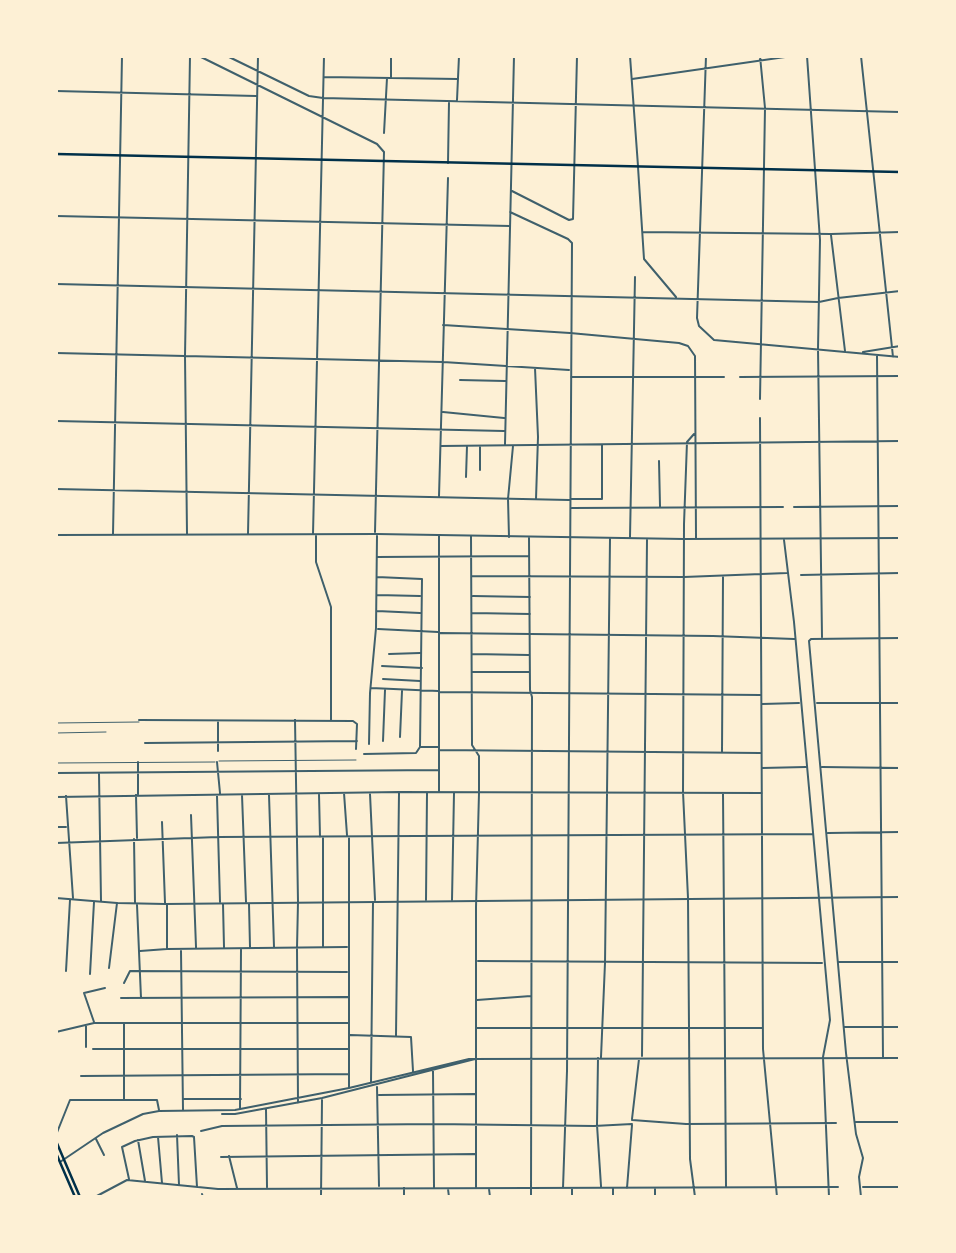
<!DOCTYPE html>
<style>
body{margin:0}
#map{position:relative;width:956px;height:1253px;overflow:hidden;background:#fdf0d5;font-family:Manrope,sans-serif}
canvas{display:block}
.frame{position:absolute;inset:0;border:58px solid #fdf0d5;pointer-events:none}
</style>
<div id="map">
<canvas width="956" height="1253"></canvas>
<div class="frame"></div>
</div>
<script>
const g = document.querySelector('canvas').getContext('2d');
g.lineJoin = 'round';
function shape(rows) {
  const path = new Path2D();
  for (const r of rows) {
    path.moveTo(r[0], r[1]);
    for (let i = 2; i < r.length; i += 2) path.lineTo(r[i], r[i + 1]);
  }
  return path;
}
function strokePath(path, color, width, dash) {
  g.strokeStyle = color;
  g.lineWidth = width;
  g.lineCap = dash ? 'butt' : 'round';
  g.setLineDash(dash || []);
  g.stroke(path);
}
strokePath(shape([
 [56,723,139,722],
 [56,733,106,732],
 [219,761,356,760],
 [56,763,215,762]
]), '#3f606c', 1);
strokePath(shape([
 [199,56,377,144,384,152,375,532],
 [227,56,309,96,323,98,900,112],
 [706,56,697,318,699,326,714,340,900,357],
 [760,56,765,108,760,399],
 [807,56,820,240,818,349,822,637],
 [861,56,893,357],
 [324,77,458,79],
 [391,77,391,56],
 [632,79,792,56],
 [56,91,256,96],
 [457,100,459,56],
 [384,133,387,78],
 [448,163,449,102],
 [638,167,644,259,676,297],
 [512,191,569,220,573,219,577,56],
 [510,212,568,239,572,243,567,1071,563,1188],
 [56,216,510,226],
 [643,232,831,234,900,232],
 [831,235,845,351],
 [56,284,819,302,838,298,900,291],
 [443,325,570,333,679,343,688,346,695,356,696,538],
 [863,352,900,346],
 [56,353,443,362,569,370],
 [877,355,883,1058],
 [535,368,538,437,536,499],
 [571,377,724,377],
 [740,377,900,376],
 [460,380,505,381],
 [443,412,504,418],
 [760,418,763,1049,777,1197],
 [56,421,504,431],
 [694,434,687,442,684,524,683,792,688,898,690,1159,695,1197],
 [505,444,514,56],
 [441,446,900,441],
 [659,461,660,506],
 [480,470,480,447],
 [466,477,467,446],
 [56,489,569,500],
 [439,496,448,178],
 [571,499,602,499,602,445],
 [794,507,900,506],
 [572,508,783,507],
 [113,534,122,56],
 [187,534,185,356,190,56],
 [248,534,258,56],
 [313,534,324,56],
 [316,536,316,562,331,607,331,720],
 [471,536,472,745,479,756,479,793,476,907,476,1187],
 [509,537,508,499,513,446],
 [630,537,635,277],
 [529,538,530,690,532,697,531,1197],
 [784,540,794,622,830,1020,823,1057,829,1197],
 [377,557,529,556],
 [801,575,900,573],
 [472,576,684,577,787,573],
 [377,595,420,596],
 [473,596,530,597],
 [377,611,420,613],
 [472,613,530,614],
 [378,629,438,632],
 [440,633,713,636,794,639],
 [389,654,420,653],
 [472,654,529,655],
 [382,666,422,668],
 [472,672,530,672],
 [383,679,420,681],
 [371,688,438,691],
 [439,692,760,695],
 [817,703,900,703],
 [762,704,799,703],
 [139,720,353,721,357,724,356,749],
 [295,720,298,902,297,948,298,1103],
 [400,737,402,691],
 [383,741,385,690],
 [145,743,357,741],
 [369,744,370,693,376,628,377,536],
 [420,747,438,747],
 [439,750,760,753],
 [218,751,218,721],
 [722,752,723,576],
 [364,754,416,753,420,747,422,579,377,577],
 [217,762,220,793],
 [822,767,900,768],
 [762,768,806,767],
 [56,773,439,770],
 [99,774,101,901],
 [439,792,439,536],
 [344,793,347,835],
 [723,793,726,1186],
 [138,794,138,762],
 [319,794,320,837],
 [370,794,375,900],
 [136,795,137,838],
 [242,795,246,902],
 [269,795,274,947],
 [66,796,73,898],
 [217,796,220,902],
 [56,797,399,792,762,793],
 [191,815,196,947],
 [162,822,165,903],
 [56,827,66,827],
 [828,833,900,832],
 [349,837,349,1087],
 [134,839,135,903],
 [56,843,218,837,813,834],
 [426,900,427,793],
 [452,900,454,793],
 [167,904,167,948],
 [223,904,224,947],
 [249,904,250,947],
 [137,905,141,998],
 [323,947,323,838],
 [140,951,167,949,347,947],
 [181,951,183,1110],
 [478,961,822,963],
 [838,962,900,962],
 [109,968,117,903],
 [66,971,70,900],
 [90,974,94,902],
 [124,983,130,971,347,972],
 [121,998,348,997],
 [477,1000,531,996],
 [94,1022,84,993,105,988],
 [124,1024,124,1099],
 [86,1025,86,1047],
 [845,1027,900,1027],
 [477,1028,762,1028],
 [56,1032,94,1023,349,1023],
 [350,1035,411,1037,413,1071],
 [396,1035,399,793],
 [93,1049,349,1049],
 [642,1056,647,540],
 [601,1057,605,963,610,539],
 [598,1058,597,1125,601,1186],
 [433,1071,434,1187],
 [81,1076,349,1074],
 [371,1082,373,902],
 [377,1087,379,1186],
 [379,1095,475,1094],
 [184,1099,241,1099],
 [240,1108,241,949],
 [266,1109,267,1187],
 [222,1114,235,1114,322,1098,475,1059],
 [632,1119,639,1059],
 [632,1120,686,1124,836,1123],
 [856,1122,900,1122],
 [201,1131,222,1126,434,1124,594,1126,632,1124],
 [56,1135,70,1100,157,1100,159,1110],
 [177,1135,179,1185],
 [158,1137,162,1183],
 [96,1139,104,1155],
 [138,1140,145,1181],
 [229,1156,237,1188],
 [221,1157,475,1154],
 [60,1162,103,1133,143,1114,159,1111,235,1110,349,1088,469,1059,900,1058],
 [129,1179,122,1147,135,1141,153,1137,192,1136,194,1137,197,1187],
 [863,1187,900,1187],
 [404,1188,404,1197],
 [572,1188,572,1197],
 [613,1188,613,1197],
 [627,1188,632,1125],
 [655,1188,655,1197],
 [448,1189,449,1197],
 [489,1189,490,1197],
 [202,1194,203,1197],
 [95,1197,127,1180,218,1189,838,1187],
 [321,1197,322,1100],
 [861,1197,859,1177,863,1158,856,1134,846,1053,809,641,811,639,900,638]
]), '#3f606c', 2);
strokePath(shape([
 [630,56,638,166],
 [56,535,377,534,684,539,900,538],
 [56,898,117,903,165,904,900,897]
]), '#3f606c', 2);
strokePath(shape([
 [56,154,900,172],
 [56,1141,80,1197],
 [56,1153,75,1197]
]), '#003049', 2.5);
</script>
